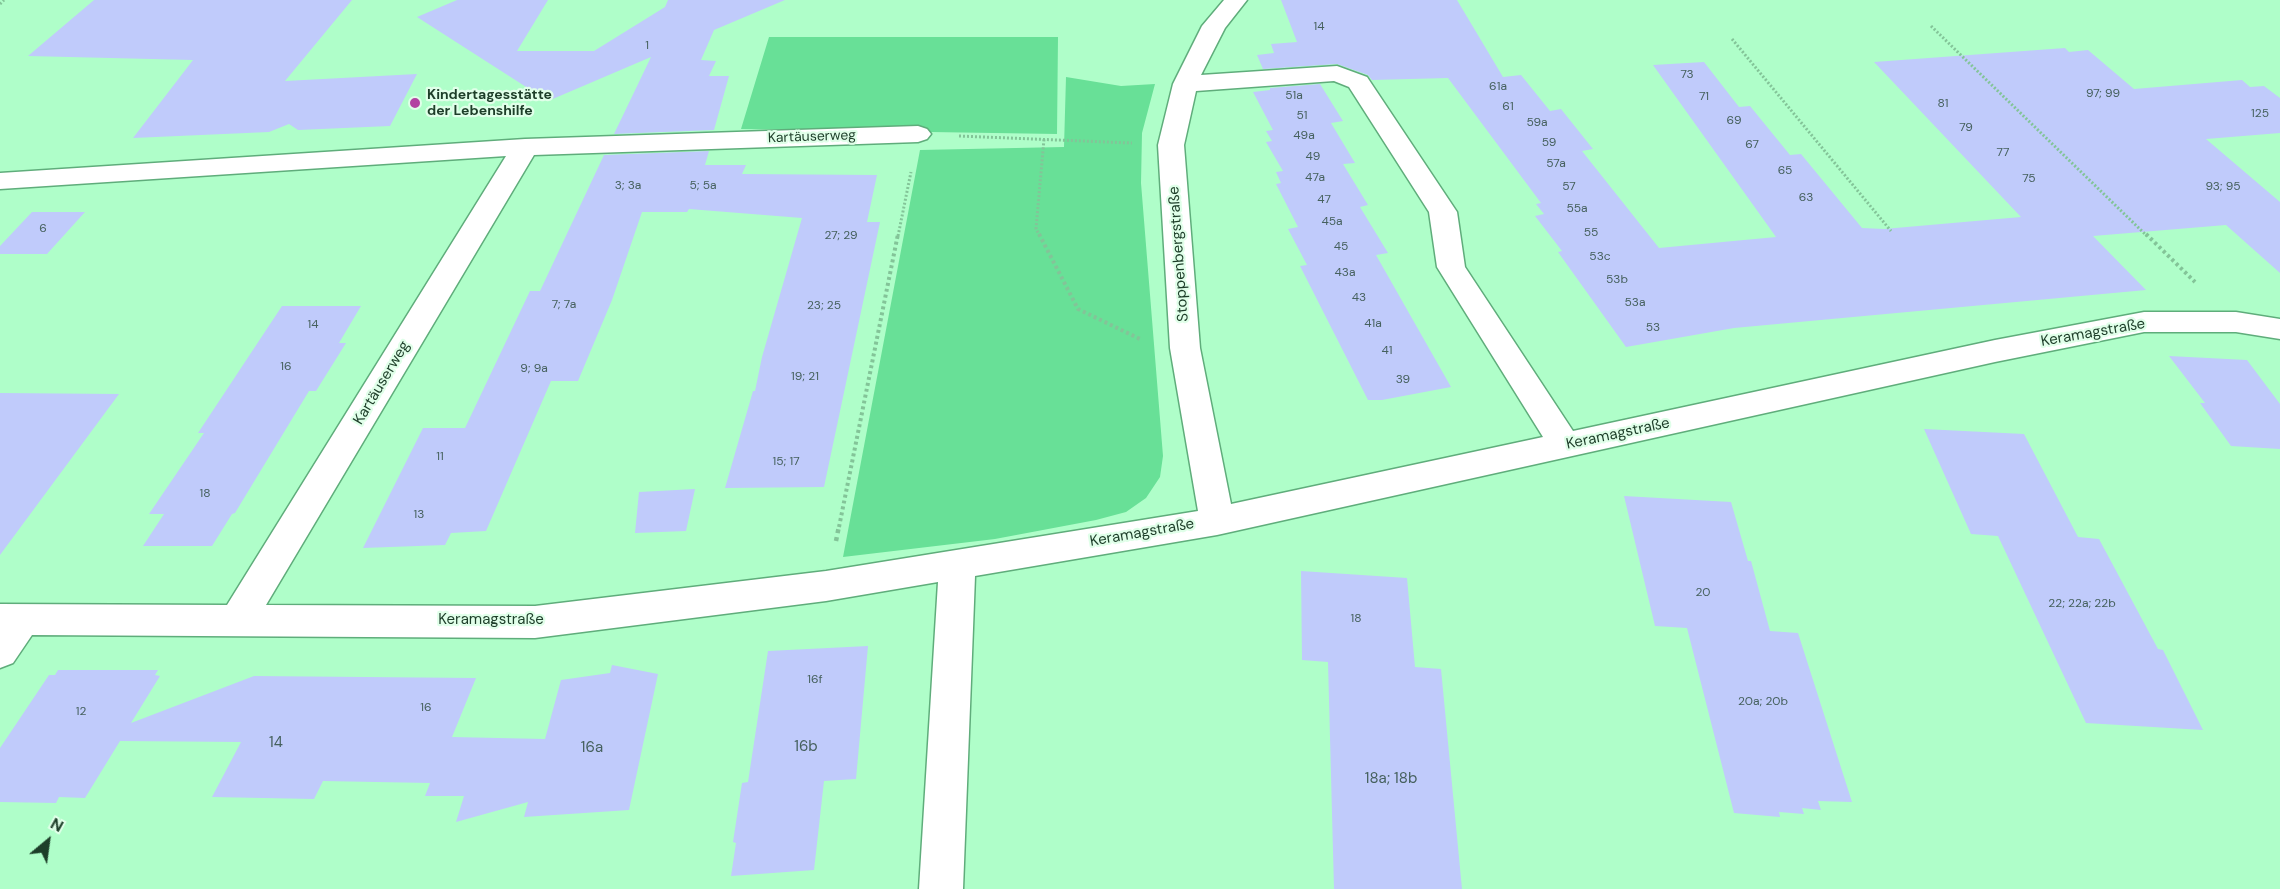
<!DOCTYPE html>
<meta charset="utf-8">
<style>
body{margin:0}
#map{position:relative;width:2280px;height:889px;overflow:hidden;background:#affec9;font-family:"DM Sans",sans-serif}
canvas{display:block}
.north{position:absolute;left:18px;top:811px;width:60px;height:60px;-webkit-text-stroke:4px #e0ffe9;paint-order:stroke;rotate:29deg;font-size:16px;font-weight:700;line-height:24px;text-align:center;color:#1d3e29}
.north::after{content:'';display:block;margin:auto;width:21px;height:27px;background:#1d3e29;clip-path:polygon(50% 0,100% 100%,50% 72%,0 100%)}
</style>
<div id="map">
<canvas width="2280" height="889"></canvas>
<div class="north">N</div>
</div>
<script>
const g = document.querySelector('canvas').getContext('2d');
g.lineJoin = 'round';
function paint(path, color) {
  g.fillStyle = color;
  g.fill(path, 'evenodd');
}
function shape(rows) {
  const path = new Path2D();
  for (const r of rows) {
    path.moveTo(r[0], r[1]);
    for (let i = 2; i < r.length; i += 2) path.lineTo(r[i], r[i + 1]);
  }
  return path;
}
function strokePath(path, color, width, dash) {
  g.strokeStyle = color;
  g.lineWidth = width;
  g.lineCap = dash ? 'butt' : 'round';
  g.setLineDash(dash || []);
  g.stroke(path);
}
function write(font, color, halo, rows, align = 'center') {
  g.font = font + ' "DM Sans",sans-serif';
  g.lineWidth = 4.5;
  g.setLineDash([]);
  g.textBaseline = 'middle';
  g.strokeStyle = halo;
  g.fillStyle = color;
  for (const [text, x, y, turn = 0] of rows) {
    g.save();
    g.translate(x, y);
    g.rotate((+turn || 0) * Math.PI / 180);
    g.textAlign = isNaN(turn) ? turn : align;
    if (halo) g.strokeText(text, 0, 0);
    g.fillText(text, 0, 0);
    g.restore();
  }
}
paint(shape([
 [769,37,1058,37,1057,134,741,129],
 [1066,77,1121,86,1155,84,1142,133,1141,183,1163,456,1160,477,1146,498,1126,512,1096,520,995,539,843,557,920,150,1064,147]
]), '#68e097');
paint(shape([
 [94,0,352,0,285,81,417,74,390,126,298,130,289,124,269,132,133,138,193,60,28,56],
 [457,0,548,0,517,51,594,51,665,7,668,0,785,0,714,30,701,60,716,61,709,76,729,76,714,130,614,134,651,57,548,101,417,17],
 [1281,0,1457,0,1503,77,1521,75,1550,111,1561,109,1593,149,1582,151,1659,248,1776,237,1653,65,1704,62,1739,107,1750,106,1790,155,1801,154,1862,228,1884,229,2021,217,1874,62,2065,48,2069,52,2088,50,2134,89,2242,80,2250,87,2264,86,2280,98,2280,133,2206,139,2280,202,2280,273,2226,225,2093,236,2146,290,1734,328,1626,347,1558,252,1562,251,1535,216,1544,214,1536,204,1541,203,1448,78,1372,80,1368,75,1337,64,1263,69,1257,55,1274,53,1271,44,1297,42],
 [1320,84,1343,121,1331,123,1355,163,1343,164,1368,205,1360,207,1388,253,1376,255,1451,387,1382,400,1368,400,1300,266,1307,265,1288,229,1298,227,1276,184,1281,183,1276,172,1283,171,1266,142,1272,141,1266,131,1273,130,1253,92,1270,90,1270,88],
 [709,151,705,165,746,165,742,174,877,175,867,222,880,222,824,487,725,488,753,391,755,391,762,357,802,218,689,209,687,212,642,212,612,300,578,381,551,381,486,531,451,533,445,545,363,548,423,428,465,428,530,291,540,291,604,155],
 [32,212,85,212,47,254,0,254,0,246],
 [282,306,361,306,339,343,346,343,316,391,309,391,235,513,232,514,212,546,143,546,164,514,149,514,204,433,198,433],
 [2169,356,2247,360,2280,404,2280,449,2231,446,2200,403,2205,403],
 [0,393,119,394,0,555],
 [1924,429,2024,434,2078,537,2099,539,2158,649,2163,650,2203,730,2086,723,1998,536,1971,534],
 [695,489,686,531,635,533,639,492],
 [1624,496,1731,502,1748,561,1751,561,1770,631,1798,633,1852,802,1818,801,1821,810,1802,808,1804,814,1779,812,1780,817,1734,813,1687,628,1655,626],
 [1301,571,1407,578,1415,667,1441,669,1462,889,1334,889,1328,662,1302,660],
 [868,646,856,779,824,781,814,870,731,876,736,843,733,842,742,783,748,782,768,651],
 [612,665,658,674,629,810,524,817,528,802,456,822,464,796,425,796,430,783,323,781,314,799,212,797,241,742,120,741,85,798,59,797,56,803,0,802,0,748,49,675,55,675,58,670,158,670,155,675,160,676,131,723,254,676,476,678,452,737,545,739,561,680,610,673]
]), '#c0cbfb');
const minor = shape([
 [1224,0,1247,0,1225,28,1201,75,1337,66,1367,77,1457,212,1465,267,1573,431,1995,340,2144,312,2236,312,2280,319,2280,339,2236,332,2144,332,1995,362,1217,535,975,576,963,889,919,889,938,582,826,601,535,638,32,635,13,663,0,668,0,604,227,605,506,156,0,189,0,173,525,139,918,126,927,129,931,134,927,139,918,142,534,155,266,605,535,606,826,571,1198,511,1170,348,1158,145,1173,84,1202,26,1224,0],
 [1334,81,1349,87,1429,212,1437,267,1543,437,1231,504,1200,348,1184,145,1196,91,1334,81]
]);
strokePath(minor, '#5fad7b', 3);
strokePath(shape([
 [0,4,4,0],
 [1931,26,2147,236],
 [1732,39,1891,231],
 [959,136,1132,143],
 [898,236,911,172],
 [1040,236,1036,229,1044,139]
]), '#83c498', 3, [2, 2]);
strokePath(shape([
 [1039,234,1078,309,1142,340],
 [2146,234,2195,282],
 [839,527,898,234]
]), '#83c498', 4, [3, 3]);
strokePath(shape([
 [836,541,839,526]
]), '#83c498', 4.5, [4, 4]);
paint(minor, '#fff');
for (const [x, y, r, color] of [
 [415,103,6,"#b243a1"]
]) {
  const dot = new Path2D();
  dot.arc(x, y, r, 0, 2 * Math.PI);
  g.fillStyle = color;
  g.fill(dot);
  strokePath(dot, '#e0ffe9', 2);
}
write('12px', '#46615e', null, [
 ["14",1319,27],
 ["1",647,46],
 ["73",1687,75],
 ["61a",1498,87],
 ["97; 99",2103,94],
 ["51a",1294,96],
 ["71",1704,97],
 ["81",1943,104],
 ["61",1508,107],
 ["125",2260,114],
 ["51",1302,116],
 ["69",1734,121],
 ["59a",1537,123],
 ["79",1966,128],
 ["49a",1304,136],
 ["59",1549,143],
 ["67",1752,145],
 ["77",2003,153],
 ["49",1313,157],
 ["57a",1556,164],
 ["65",1785,171],
 ["47a",1315,178],
 ["75",2029,179],
 ["3; 3a",628,186],
 ["5; 5a",703,186],
 ["57",1569,187],
 ["93; 95",2223,187],
 ["63",1806,198],
 ["47",1324,200],
 ["55a",1577,209],
 ["45a",1332,222],
 ["6",43,229],
 ["55",1591,233],
 ["27; 29",841,236],
 ["45",1341,247],
 ["53c",1600,257],
 ["43a",1345,273],
 ["53b",1617,280],
 ["43",1359,298],
 ["53a",1635,303],
 ["7; 7a",564,305],
 ["23; 25",824,306],
 ["41a",1373,324],
 ["14",313,325],
 ["53",1653,328],
 ["41",1387,351],
 ["16",286,367],
 ["9; 9a",534,369],
 ["19; 21",805,377],
 ["39",1403,380],
 ["11",440,457],
 ["15; 17",786,462],
 ["18",205,494],
 ["13",419,515],
 ["20",1703,593],
 ["22; 22a; 22b",2082,604],
 ["18",1356,619],
 ["16f",815,680],
 ["20a; 20b",1763,702],
 ["16",426,708],
 ["12",81,712]
]);
write('bold 14px', '#1d3e29', '#e0ffe9', [
 ["Kindertagesstätte",427,95],
 ["der Lebenshilfe",427,111]
], 'left');
write('14px', '#1d3e29', '#e0ffe9', [
 ["Kartäuserweg",812,137,-2]
]);
write('15px', '#1d3e29', '#e0ffe9', [
 ["Stoppenbergstraße",1179,254,-94],
 ["Keramagstraße",2093,333,-10],
 ["Kartäuserweg",382,383,-59],
 ["Keramagstraße",1618,434,-12],
 ["Keramagstraße",1142,533,-10],
 ["Keramagstraße",491,620]
]);
write('15px', '#46615e', null, [
 ["14",276,743],
 ["16b",806,747],
 ["16a",592,748],
 ["18a; 18b",1391,779]
]);
</script>
